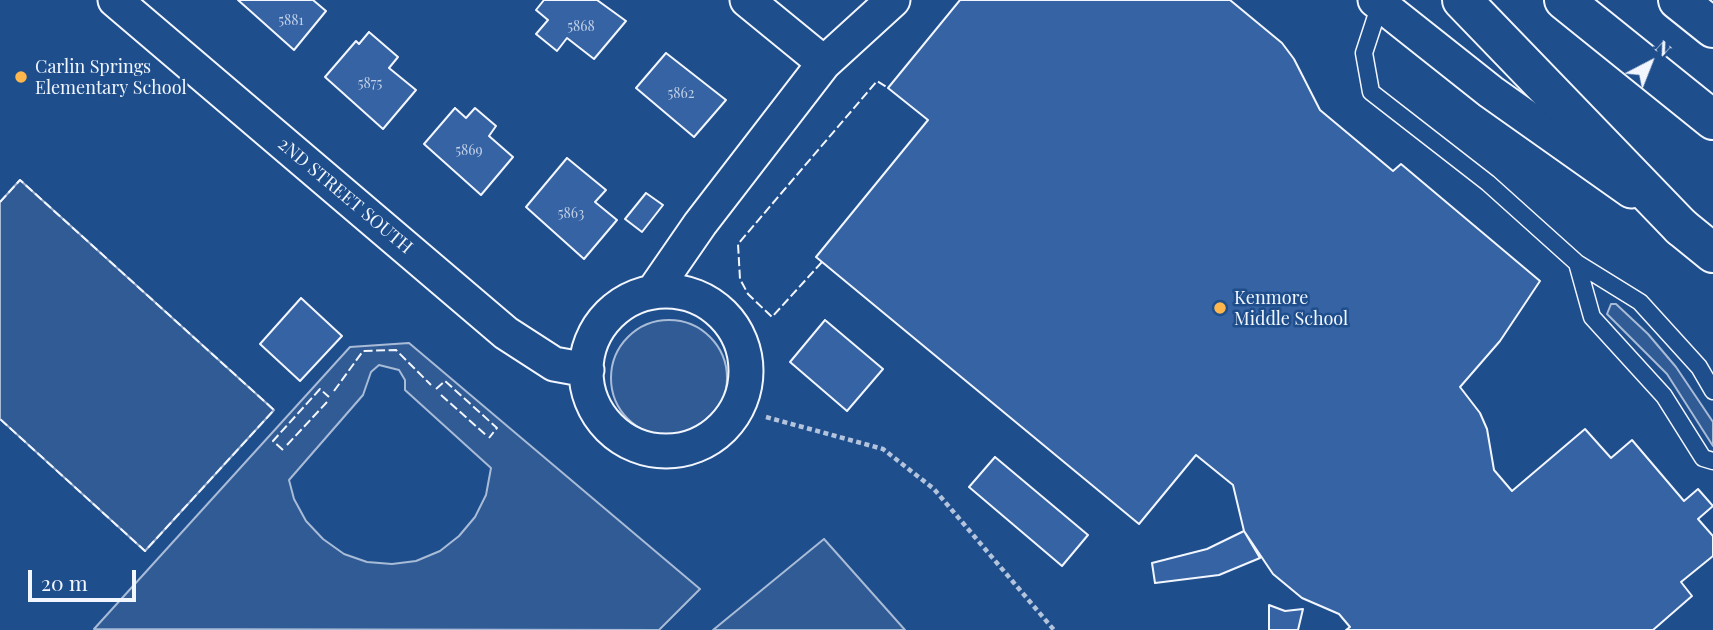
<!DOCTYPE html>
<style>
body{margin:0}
#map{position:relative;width:1713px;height:630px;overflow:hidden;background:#1f4e8c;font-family:"Playfair Display",serif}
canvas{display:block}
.north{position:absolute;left:1615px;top:28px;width:70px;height:70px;-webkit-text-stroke:5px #1f4e8c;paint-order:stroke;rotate:42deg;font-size:19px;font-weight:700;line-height:28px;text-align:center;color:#f2f6ff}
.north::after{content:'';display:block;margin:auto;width:24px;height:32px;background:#f2f6ff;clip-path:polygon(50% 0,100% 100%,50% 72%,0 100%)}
.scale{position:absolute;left:28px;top:570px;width:108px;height:32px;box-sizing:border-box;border:4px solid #f2f6ff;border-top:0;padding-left:9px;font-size:21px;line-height:24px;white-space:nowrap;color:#f2f6ff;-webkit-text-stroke:5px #1f4e8c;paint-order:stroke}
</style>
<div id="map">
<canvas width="1713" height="630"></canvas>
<div class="north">N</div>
<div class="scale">20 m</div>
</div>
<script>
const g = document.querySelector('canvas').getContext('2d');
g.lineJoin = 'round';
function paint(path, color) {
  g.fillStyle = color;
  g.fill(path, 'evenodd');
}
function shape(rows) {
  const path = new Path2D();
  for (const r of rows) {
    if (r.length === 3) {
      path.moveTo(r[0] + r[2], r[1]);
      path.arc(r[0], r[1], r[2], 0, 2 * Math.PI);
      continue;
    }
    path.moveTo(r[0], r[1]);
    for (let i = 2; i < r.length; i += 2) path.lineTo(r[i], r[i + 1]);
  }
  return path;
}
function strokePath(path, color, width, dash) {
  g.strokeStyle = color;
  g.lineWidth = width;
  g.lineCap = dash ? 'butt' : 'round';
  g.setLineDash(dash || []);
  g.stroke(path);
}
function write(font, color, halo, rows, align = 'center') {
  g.font = font + ' "Playfair Display",serif';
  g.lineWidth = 5;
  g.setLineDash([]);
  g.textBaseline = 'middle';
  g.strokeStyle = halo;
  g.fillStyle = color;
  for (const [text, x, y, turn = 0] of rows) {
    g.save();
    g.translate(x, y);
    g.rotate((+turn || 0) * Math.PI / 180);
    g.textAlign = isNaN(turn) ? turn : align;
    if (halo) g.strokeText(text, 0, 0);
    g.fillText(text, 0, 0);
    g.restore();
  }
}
const green = shape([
 [20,180,274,410,145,551,0,419,0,202,20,180],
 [1611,304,1616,304,1648,334,1676,367,1713,422,1713,446,1667,374,1607,314,1611,304],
 [669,378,58],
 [409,343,700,589,659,630,94,629,350,347,409,343],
 [379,365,399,370,405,380,405,390,491,468,486,495,475,517,459,536,440,551,416,561,392,564,367,562,344,554,323,539,306,521,294,499,289,480,363,395,371,372,379,365],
 [824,539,905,630,713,630,824,539]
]);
paint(green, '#305b95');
strokePath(green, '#a8bbd7', 2);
const building = shape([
 [238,0,313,0,326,11,294,50,238,0],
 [544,0,597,0,626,21,594,59,567,38,557,51,536,34,548,20,536,10,544,0],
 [960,0,1230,0,1282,43,1294,59,1320,110,1393,171,1401,164,1540,281,1500,341,1460,387,1480,413,1487,429,1494,470,1512,491,1585,429,1611,458,1632,440,1684,501,1698,489,1713,506,1698,519,1713,536,1713,556,1681,582,1692,596,1653,630,1346,630,1350,627,1339,614,1302,598,1273,574,1244,531,1233,485,1196,455,1139,524,816,257,928,120,888,88,960,0],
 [369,32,398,57,389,68,416,90,383,129,325,77,356,41,359,44,369,32],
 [666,53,726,100,694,137,636,88,666,53],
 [455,108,466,118,475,108,496,126,489,136,513,157,481,195,424,144,455,108],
 [567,158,606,190,595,202,617,220,584,259,526,207,567,158],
 [646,193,663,205,642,232,625,219,646,193],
 [301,298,342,336,300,381,260,344,301,298],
 [825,320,883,369,847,411,790,362,825,320],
 [995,457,1088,535,1062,566,969,487,995,457],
 [1244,531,1260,558,1219,575,1155,583,1152,563,1207,549,1244,531],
 [1269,605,1285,611,1303,609,1298,630,1269,630,1269,605]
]);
paint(building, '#3563a3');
strokePath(building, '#f2f6ff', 2);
const lane = shape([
 [1380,4,1364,53,1371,92,1488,183,1577,263,1640,302,1699,367,1713,391],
 [1577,263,1592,317,1664,396,1703,458,1713,461]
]);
const street = shape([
 [115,0,506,333,554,364,587,370],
 [747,0,824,63,893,0],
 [1375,0,1491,92,1631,191],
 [666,371,80],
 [653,292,700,224,824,63]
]);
const secondary = shape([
 [1681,227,1713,253]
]);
const highway = shape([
 [1462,0,1681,227],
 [1564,0,1713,120],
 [1678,0,1713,28]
]);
strokePath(lane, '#f2f6ff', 19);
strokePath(street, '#f2f6ff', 37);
strokePath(secondary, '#f2f6ff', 42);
strokePath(highway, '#f2f6ff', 42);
strokePath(shape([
 [766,417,883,449,934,489,1054,630]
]), '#b3c4dc', 4.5, [5, 3.5]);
strokePath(lane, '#1f4e8c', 16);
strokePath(street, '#1f4e8c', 33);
strokePath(secondary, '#1f4e8c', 38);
strokePath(highway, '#1f4e8c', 38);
strokePath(shape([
 [0,202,20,180,274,410,145,551,0,419],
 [822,262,772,317,748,294,740,279,738,244,877,81,888,88],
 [436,389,445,381,497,428,489,438],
 [334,391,363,351,396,350,431,385],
 [441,395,486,435],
 [287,445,327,402],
 [283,450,273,441,320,389,329,397]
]), '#f2f6ff', 2, [9, 3.5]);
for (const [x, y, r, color] of [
 [21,77,7,"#ffb74d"],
 [1220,308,7,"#ffb74d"]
]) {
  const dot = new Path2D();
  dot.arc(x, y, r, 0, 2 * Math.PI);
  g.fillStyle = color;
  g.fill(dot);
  strokePath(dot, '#1f4e8c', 2.5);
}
write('14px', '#c3d1e8', null, [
 ["5881",291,21],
 ["5868",581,27],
 ["5875",370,84],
 ["5862",681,94],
 ["5869",469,151],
 ["5863",571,214]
]);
write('18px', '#f2f6ff', '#1f4e8c', [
 ["Carlin Springs",35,67],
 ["Elementary School",35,88],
 ["Kenmore",1234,298],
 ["Middle School",1234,319]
], 'left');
write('18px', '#f2f6ff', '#1f4e8c', [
 ["2ND STREET SOUTH",345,196,40]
]);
</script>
